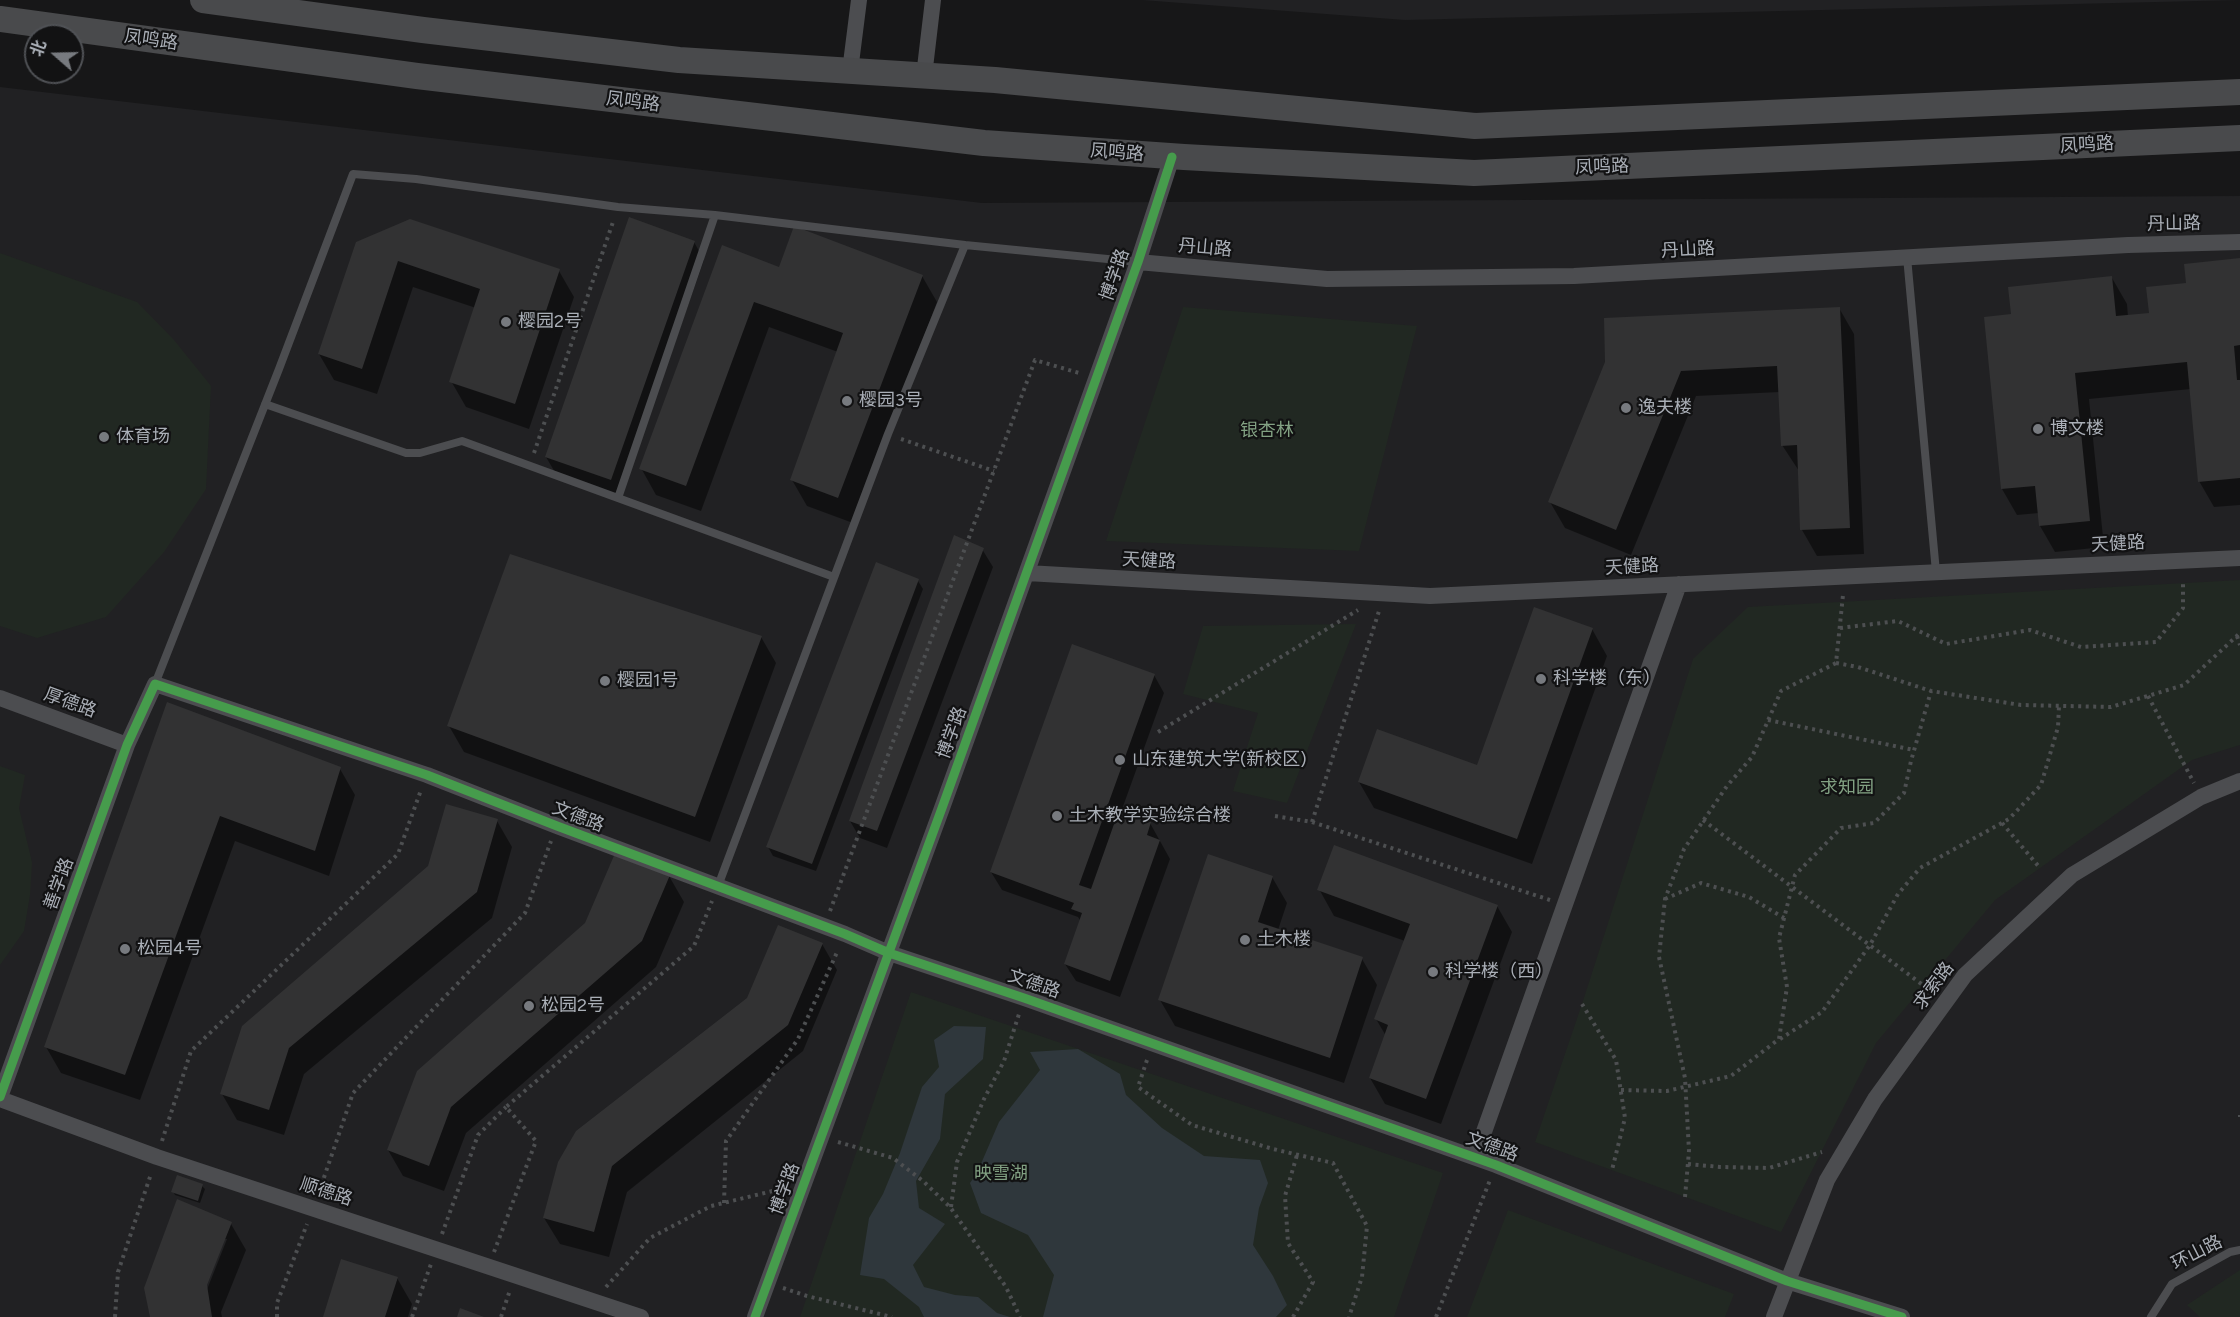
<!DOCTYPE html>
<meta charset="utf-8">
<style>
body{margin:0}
#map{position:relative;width:2240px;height:1317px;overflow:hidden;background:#171718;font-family:Figtree,"Noto Sans SC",sans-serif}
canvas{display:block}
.north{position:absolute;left:24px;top:24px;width:60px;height:60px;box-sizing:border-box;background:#121213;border:2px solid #4f5155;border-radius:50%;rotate:290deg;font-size:16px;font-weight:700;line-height:24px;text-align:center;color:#aaafb7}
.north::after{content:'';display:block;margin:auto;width:21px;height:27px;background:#777a7f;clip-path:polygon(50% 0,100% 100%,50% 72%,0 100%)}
</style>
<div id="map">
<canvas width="2240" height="1317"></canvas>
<div class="north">北</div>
</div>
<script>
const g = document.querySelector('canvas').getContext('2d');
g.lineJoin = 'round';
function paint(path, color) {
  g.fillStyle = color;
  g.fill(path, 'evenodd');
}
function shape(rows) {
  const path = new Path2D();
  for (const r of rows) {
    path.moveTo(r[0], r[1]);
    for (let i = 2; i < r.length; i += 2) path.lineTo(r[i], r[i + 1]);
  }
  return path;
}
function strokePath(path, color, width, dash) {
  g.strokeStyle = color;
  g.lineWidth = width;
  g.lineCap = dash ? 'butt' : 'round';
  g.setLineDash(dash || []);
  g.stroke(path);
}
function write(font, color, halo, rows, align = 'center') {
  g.font = font + ' Figtree,"Noto Sans SC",sans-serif';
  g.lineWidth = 4.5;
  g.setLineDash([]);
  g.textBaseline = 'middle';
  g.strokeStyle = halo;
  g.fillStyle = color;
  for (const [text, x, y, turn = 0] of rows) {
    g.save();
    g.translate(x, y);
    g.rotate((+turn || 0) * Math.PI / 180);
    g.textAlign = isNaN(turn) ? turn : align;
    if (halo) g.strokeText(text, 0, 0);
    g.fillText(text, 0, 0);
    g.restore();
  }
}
paint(shape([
 [1142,0,2240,0,1405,20],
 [0,87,982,203,2240,196,2240,1317,0,1317]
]), '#212123');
paint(shape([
 [0,253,137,302,174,340,211,386,206,489,164,552,106,617,37,638,0,626],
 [1183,307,1417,326,1359,551,1106,541],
 [2240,580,2240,745,2192,760,1995,900,1876,1043,1781,1232,1535,1142,1582,1004,1693,659,1748,607],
 [1356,624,1287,803,1233,791,1258,713,1183,694,1203,626],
 [0,766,25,775,19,808,32,862,30,895,24,931,0,965],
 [911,992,1443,1173,1394,1317,800,1317],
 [1508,1210,1734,1294,1725,1317,1467,1317],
 [2240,1270,2240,1317,2200,1317,2187,1305]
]), '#212822');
paint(shape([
 [954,1026,986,1027,983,1059,945,1094,940,1139,916,1181,919,1208,945,1224,913,1265,924,1287,955,1295,978,1297,997,1313,1010,1317,924,1317,919,1307,884,1279,860,1275,869,1218,883,1194,900,1153,922,1087,939,1067,934,1040],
 [1078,1049,1120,1074,1126,1095,1162,1128,1204,1156,1260,1160,1268,1183,1259,1208,1253,1245,1273,1276,1287,1305,1276,1317,1043,1317,1054,1275,1028,1235,981,1213,970,1183,977,1173,999,1122,1040,1070,1030,1052]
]), '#2f373c');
paint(shape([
 [694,242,704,260,621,496,556,474,546,457],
 [357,243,559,271,574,297,529,429,466,407,451,381,476,308,413,287,377,394,334,380,319,354],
 [723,247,780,269,922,276,937,302,853,523,807,506,792,480,838,352,769,327,701,511,656,495,641,468],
 [2240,259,2240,505,2214,507,2199,481,2191,389,2089,399,2104,547,2055,552,2040,526,2039,513,2017,515,2002,489,2013,316,2112,278,2127,304,2128,317,2151,314,2187,284],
 [1839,308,1854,334,1864,554,1817,556,1802,530,1799,471,1782,445,1780,392,1696,396,1631,555,1565,528,1550,502,1607,362],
 [982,549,993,567,887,848,860,838,850,821],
 [918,581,923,589,816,871,773,856,768,847],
 [1592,629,1607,656,1532,864,1374,808,1359,782,1478,767],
 [761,637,776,663,710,842,464,752,449,726],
 [1154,675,1164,693,1121,812,1150,823,1170,859,1120,997,1076,981,1065,964,1081,922,1078,917,1002,890,991,872],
 [168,704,340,769,355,795,329,876,235,841,140,1100,61,1073,46,1047],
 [497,821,512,847,492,918,304,1074,284,1135,237,1120,222,1094],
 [669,876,684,902,656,967,466,1133,444,1191,403,1176,388,1150],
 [1272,877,1287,903,1278,930,1362,959,1377,985,1344,1083,1175,1026,1160,1000],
 [1319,889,1497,906,1512,932,1441,1124,1385,1104,1370,1078,1386,1036,1376,1019,1405,941,1334,916],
 [822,944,837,970,803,1051,627,1192,609,1257,560,1244,544,1218],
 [202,1186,205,1189,200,1203,175,1195,173,1191],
 [231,1224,246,1250,221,1312,222,1317,151,1317],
 [224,1239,227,1239,206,1292,203,1291],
 [397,1278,412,1304,408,1317,324,1317]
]), '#0007');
paint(shape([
 [629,217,695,241,611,480,545,457],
 [410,219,560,269,515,404,449,382,480,289,398,261,362,369,318,354,356,242],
 [794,226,923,275,838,498,790,480,843,333,754,302,686,486,639,469,722,245,779,267],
 [2240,258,2240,345,2234,346,2237,380,2240,380,2240,478,2198,482,2187,362,2075,373,2090,521,2039,526,2035,486,2001,489,1984,317,2011,314,2008,287,2112,276,2116,316,2149,313,2146,287,2186,283,2184,264],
 [1840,307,1850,528,1800,530,1797,445,1781,446,1777,366,1681,371,1616,530,1548,502,1605,362,1604,318],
 [954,535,984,548,877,831,849,821],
 [510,554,762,636,695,817,447,726],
 [876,562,919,579,812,864,766,847],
 [1534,607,1593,628,1517,839,1358,782,1377,729,1477,765],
 [1072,644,1155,674,1079,885,1091,889,1119,810,1151,822,1147,835,1160,840,1110,981,1064,964,1082,913,1071,909,1074,903,990,872],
 [167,702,341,767,315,851,220,816,125,1075,44,1047],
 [446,804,498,819,477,892,289,1048,269,1110,220,1094,242,1026,428,866],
 [1334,845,1498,905,1426,1099,1369,1078,1388,1025,1374,1019,1410,924,1317,890],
 [616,851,670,875,642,941,451,1107,429,1166,387,1150,417,1071,585,923],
 [1208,854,1273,876,1258,922,1363,957,1330,1058,1158,1000],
 [778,925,823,943,788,1025,612,1166,594,1232,543,1218,558,1162,576,1131,747,998],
 [177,1175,203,1184,198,1201,171,1192],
 [177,1199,232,1222,207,1285,212,1317,150,1317,144,1288],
 [341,1259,398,1277,385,1317,323,1317],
 [460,1308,484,1317,457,1317]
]), '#323233');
strokePath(shape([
 [901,439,994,471],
 [534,453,614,219],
 [1840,628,1898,621,1946,644,2030,630,2081,647,2156,642,2183,608,2183,583],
 [2237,636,2240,645],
 [1836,663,1858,667,1931,691,2021,705,2111,707,2184,685,2240,633],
 [2148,696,2194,783],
 [1768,720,1914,750],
 [1158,732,1358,610],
 [1275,816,1312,822,1550,900],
 [1703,820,1924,986],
 [1312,822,1379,611],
 [2002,823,2040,868],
 [1665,899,1701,883,1749,897,1784,918],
 [830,911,1035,360,1079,373],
 [1582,1004,1616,1060,1625,1118,1612,1170],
 [1780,1039,1822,1012,1870,945,1898,894,1920,868,2009,819,2041,785,2058,727,2059,706],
 [1147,1060,1138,1087,1192,1125,1273,1149,1333,1163,1367,1226,1362,1277,1349,1317],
 [1621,1090,1667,1091,1731,1076,1779,1039,1787,987,1779,938,1795,875,1841,828,1874,823,1904,793,1911,761,1931,691],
 [2240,1115,2240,1117],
 [162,1141,191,1051,398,854,421,790],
 [838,1142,893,1158,923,1181,950,1207,1006,1287,1020,1317],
 [1688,1164,1720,1167,1769,1168,1822,1152],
 [319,1192,353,1093,525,913,551,841],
 [1685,1197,1689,1151,1685,1078,1659,957,1665,899,1684,849,1727,786,1752,757,1781,691,1836,663,1843,595],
 [724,1203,726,1141,798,1039,838,950],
 [951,1207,957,1162,984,1099,1004,1061,1019,1014],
 [442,1234,478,1135,506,1107],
 [494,1252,536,1141,506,1107,694,946,712,901],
 [606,1287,650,1238,711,1206,785,1188],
 [783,1288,807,1296,892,1317],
 [115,1317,118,1272,151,1174],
 [277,1317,277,1303,307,1224],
 [412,1317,431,1264],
 [501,1317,510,1290],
 [1293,1317,1313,1282,1288,1243,1285,1196,1297,1155],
 [1436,1317,1490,1180]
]), '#4d4f51', 4, [3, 4.5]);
strokePath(shape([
 [715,215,965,245,888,434,718,886],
 [965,245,1138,262],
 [1907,257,1936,572],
 [265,404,406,453,420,453,462,441,834,577],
 [155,684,279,369,353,174,416,179,618,207,715,215,618,498],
 [2151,1317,2172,1284,2230,1252,2240,1250]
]), '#4c4d50', 8);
strokePath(shape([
 [850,71,859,0],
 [924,76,933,0],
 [1138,262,1327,279,1574,276,2128,245,2240,242],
 [1027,573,1430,596,2240,558],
 [0,698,127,745],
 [0,1097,127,745,155,684,427,775,557,826,845,934,889,953,1024,998,1496,1165,1787,1281,1902,1317],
 [0,1099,157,1157,641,1317],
 [1475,1157,1679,584],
 [755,1317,942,808,1138,262,1172,157],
 [1774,1317,1827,1180,1875,1099,1965,975,2072,875,2201,797,2240,781]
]), '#4c4d50', 16);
strokePath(shape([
 [203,0,423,30,679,60,995,80,1475,126,2240,92],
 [0,19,417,76,984,143,1184,157,1474,173,2240,138]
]), '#494a4c', 26);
strokePath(shape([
 [0,1097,127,745,155,684,427,775,557,826,845,934,889,953,1024,998,1496,1165,1787,1281,1902,1317],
 [755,1317,942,808,1138,262,1172,157]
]), '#469c4c', 9);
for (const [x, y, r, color] of [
 [506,322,6,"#777a7f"],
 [847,401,6,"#777a7f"],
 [1626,408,6,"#777a7f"],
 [2038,429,6,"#777a7f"],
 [104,437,6,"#777a7f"],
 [1541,679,6,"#777a7f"],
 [605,681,6,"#777a7f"],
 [1120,760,6,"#777a7f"],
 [1057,816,6,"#777a7f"],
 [1245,940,6,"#777a7f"],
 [125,949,6,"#777a7f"],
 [1433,972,6,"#777a7f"],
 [529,1006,6,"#777a7f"]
]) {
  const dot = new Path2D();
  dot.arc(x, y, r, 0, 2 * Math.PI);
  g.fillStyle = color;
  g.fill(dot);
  strokePath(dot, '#121213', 2);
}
write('18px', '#aaafb7', '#121213', [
 ["凤鸣路",151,40,8],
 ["凤鸣路",633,102,7],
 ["凤鸣路",2087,145,-3],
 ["凤鸣路",1117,153,4],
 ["凤鸣路",1602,167,-2],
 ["丹山路",2174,224,-1],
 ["丹山路",1205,248,5],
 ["丹山路",1688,250,-3],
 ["博学路",1115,275,-71],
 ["天健路",2118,544,-3],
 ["天健路",1149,561,3],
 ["天健路",1632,567,-3],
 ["厚德路",70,703,20],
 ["博学路",952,733,-70],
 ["文德路",578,817,21],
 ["善学路",59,884,-70],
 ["文德路",1034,984,19],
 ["求索路",1934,986,-53],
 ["文德路",1492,1147,20],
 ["博学路",785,1189,-70],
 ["顺德路",326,1192,18],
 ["环山路",2197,1253,-27]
]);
write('18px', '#aaafb7', '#121213', [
 ["樱园2号",518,322],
 ["樱园3号",859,401],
 ["逸夫楼",1638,408],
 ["博文楼",2050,429],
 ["体育场",116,437],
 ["科学楼（东）",1553,679],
 ["樱园1号",617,681],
 ["山东建筑大学(新校区)",1132,760],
 ["土木教学实验综合楼",1069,816],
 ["土木楼",1257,940],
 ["松园4号",137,949],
 ["科学楼（西）",1445,972],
 ["松园2号",541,1006]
], 'left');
write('18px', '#82a183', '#121213', [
 ["银杏林",1267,431],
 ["求知园",1847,788],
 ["映雪湖",1001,1174]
]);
</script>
